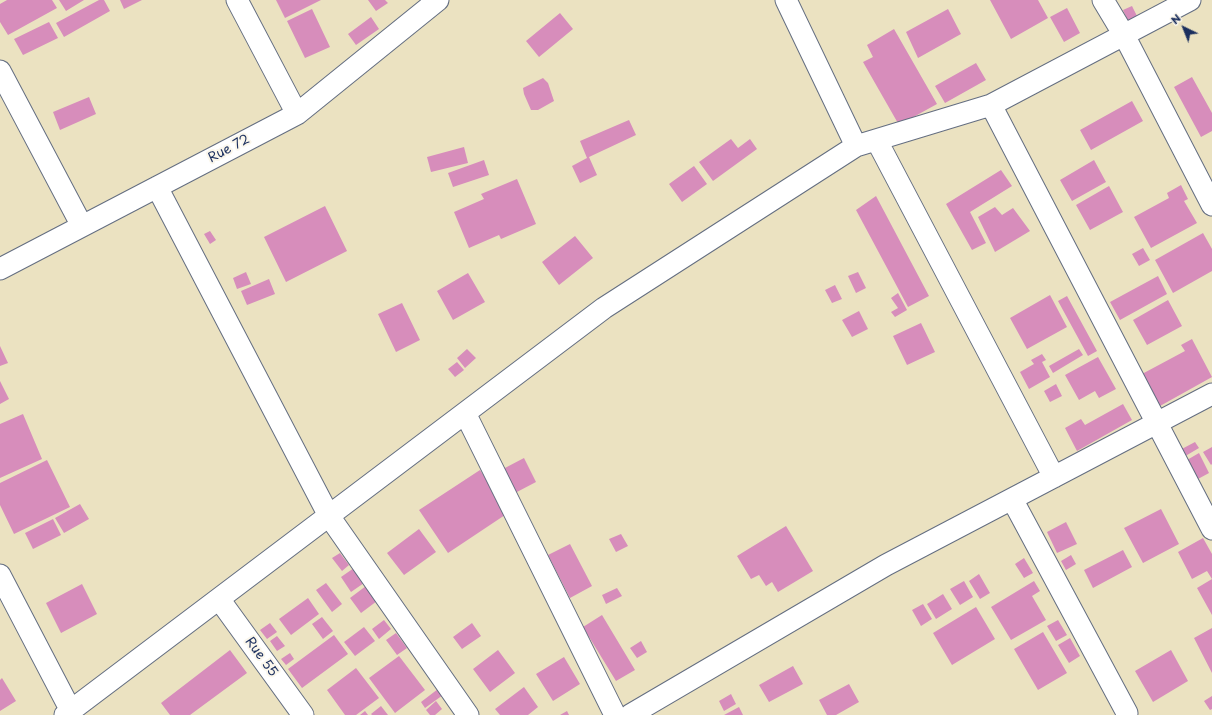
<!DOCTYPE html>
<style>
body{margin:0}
#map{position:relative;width:1212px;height:715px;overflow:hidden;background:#ebe2c1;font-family:"Playpen Sans",sans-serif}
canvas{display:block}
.north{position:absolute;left:1164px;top:8px;width:40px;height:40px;-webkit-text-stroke:3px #fbf7ec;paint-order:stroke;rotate:317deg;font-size:11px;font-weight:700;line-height:16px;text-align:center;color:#1b2f5e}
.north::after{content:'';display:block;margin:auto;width:14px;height:18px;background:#1b2f5e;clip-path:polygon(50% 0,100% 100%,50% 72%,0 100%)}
</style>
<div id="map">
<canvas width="1212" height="715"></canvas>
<div class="north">N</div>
</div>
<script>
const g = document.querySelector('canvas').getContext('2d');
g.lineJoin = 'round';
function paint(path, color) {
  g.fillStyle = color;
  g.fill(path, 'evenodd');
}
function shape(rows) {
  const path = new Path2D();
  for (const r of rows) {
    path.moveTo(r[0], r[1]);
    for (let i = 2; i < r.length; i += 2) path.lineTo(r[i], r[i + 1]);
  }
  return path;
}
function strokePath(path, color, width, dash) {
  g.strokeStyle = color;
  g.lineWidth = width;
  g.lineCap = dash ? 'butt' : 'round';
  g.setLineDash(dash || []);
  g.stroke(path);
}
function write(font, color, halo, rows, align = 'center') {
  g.font = font + ' "Playpen Sans",sans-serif';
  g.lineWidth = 4;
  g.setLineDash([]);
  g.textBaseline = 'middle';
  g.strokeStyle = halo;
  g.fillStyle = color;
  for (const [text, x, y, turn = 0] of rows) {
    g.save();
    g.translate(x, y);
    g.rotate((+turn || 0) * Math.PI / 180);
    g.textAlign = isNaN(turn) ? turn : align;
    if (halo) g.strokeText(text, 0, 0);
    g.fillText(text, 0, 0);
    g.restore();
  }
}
paint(shape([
 [7,0,52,0,57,8,8,35,0,22,0,4],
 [59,0,84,0,66,11],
 [99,0,104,0,110,11,64,37,56,23],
 [120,0,142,0,124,9],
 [276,0,321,0,285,18],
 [368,0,385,0,388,3,376,11],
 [990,0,1038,0,1048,18,1011,39],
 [1132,6,1137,16,1128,21,1123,10],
 [1067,8,1080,33,1064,42,1050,17],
 [312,9,330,47,305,58,287,21],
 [948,9,961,34,918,58,906,32],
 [560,13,573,29,539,57,526,41],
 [371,17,379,29,356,45,348,34],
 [49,22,58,38,23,55,14,39],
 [894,29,937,104,899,125,863,62,873,57,867,45],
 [976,63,986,80,945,103,935,86],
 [1192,77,1212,113,1212,131,1201,137,1174,87],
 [543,78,548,83,554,101,538,110,531,110,524,94,523,88],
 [89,97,96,114,60,130,53,112],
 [1132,101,1143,121,1091,150,1080,130],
 [629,120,636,135,589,157,597,175,580,183,572,166,587,158,580,141],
 [731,139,738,148,750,139,757,149,713,181,699,162],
 [464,147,468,163,431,172,427,157],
 [484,160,489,175,453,187,448,173],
 [1094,160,1106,182,1072,201,1060,180],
 [694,166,707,184,682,202,669,184],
 [1001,170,1012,186,970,212,986,243,972,250,946,204],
 [517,179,536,224,501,239,499,235,469,248,454,212,484,199,481,194],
 [1181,185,1188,199,1184,201,1197,223,1151,248,1134,217,1169,198,1167,193],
 [1109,186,1123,212,1090,230,1076,205],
 [876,196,929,296,908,307,856,210],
 [325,206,347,251,286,282,264,237],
 [995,207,1002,215,1013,208,1030,231,995,252,978,217],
 [210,231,216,240,210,244,204,234],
 [1203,233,1212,249,1212,271,1173,293,1155,260],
 [575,236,593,258,559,285,542,262],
 [1143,248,1150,260,1139,266,1132,254],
 [246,272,251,284,237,289,233,278],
 [858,272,866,288,856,293,848,276],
 [468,273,485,302,453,320,437,291],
 [1158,276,1167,294,1120,320,1110,302],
 [269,279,275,294,247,305,241,291],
 [835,285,842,299,832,303,825,290],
 [898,293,907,310,895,317,891,312,898,308,891,298],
 [1050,295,1067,327,1027,349,1010,318],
 [1067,296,1097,351,1088,356,1058,301],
 [1168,300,1182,326,1147,345,1133,320],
 [402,303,420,340,396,352,378,314],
 [859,311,868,329,852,337,842,320],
 [921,323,935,352,907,365,893,336],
 [1192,339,1212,377,1160,406,1142,374,1185,351,1181,345],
 [0,346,8,363,0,366],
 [467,349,476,358,465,368,457,358],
 [1079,349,1083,355,1053,373,1049,366],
 [1042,354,1046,360,1042,362,1050,377,1029,389,1020,372,1034,364,1031,360],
 [1098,357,1116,389,1099,398,1095,391,1079,400,1065,375],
 [457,362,464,370,455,377,448,369],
 [0,381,9,399,0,404],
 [1056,384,1062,396,1050,402,1044,391],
 [1123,404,1132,420,1077,451,1065,428,1081,419,1085,425],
 [23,414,42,459,0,478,0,424],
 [1195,442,1199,448,1182,458,1178,451],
 [1212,447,1212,464,1211,465,1203,452],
 [1199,453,1209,473,1198,479,1187,460],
 [524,458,536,482,515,493,503,469],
 [47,460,70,507,14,534,0,505,0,483],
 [480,470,508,513,448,553,419,510],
 [80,504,89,519,64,533,55,518],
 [1161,509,1179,544,1143,563,1124,528],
 [53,519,61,535,33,549,25,533],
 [1066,522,1077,544,1057,553,1047,532],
 [786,526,813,571,778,592,772,582,766,586,759,575,751,579,737,556],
 [419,529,436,552,404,575,387,553],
 [621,534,628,546,616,552,609,539],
 [1203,538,1212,554,1212,615,1197,588,1212,579,1207,571,1192,579,1178,552],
 [570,544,592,586,570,598,548,555],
 [1123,550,1132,567,1093,588,1084,570],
 [340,553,349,565,342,571,332,558],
 [1071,555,1076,564,1066,570,1061,561],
 [1024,558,1033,573,1024,578,1015,564],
 [354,568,364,583,351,592,341,577],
 [979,574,990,593,980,599,969,581],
 [964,581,973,597,960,605,950,589],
 [1034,581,1040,591,1032,596,1046,620,1011,640,991,607],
 [326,583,342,604,332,612,316,590],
 [82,584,97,614,61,633,46,603],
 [366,586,377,601,361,613,350,598],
 [617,588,622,596,606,604,602,595],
 [943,594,952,609,936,619,927,604],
 [308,598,319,614,291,635,279,619],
 [923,604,932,619,921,626,912,610],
 [976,607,995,639,952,665,933,633],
 [602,615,635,670,616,681,583,627],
 [322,617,333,631,323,639,312,624],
 [384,620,391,629,379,639,372,629],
 [1058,620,1067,635,1056,641,1047,626],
 [270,623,277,632,267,639,260,630],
 [472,623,481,636,462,649,453,637],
 [364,627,375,641,355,656,344,642],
 [1212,628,1212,673,1194,638],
 [1043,632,1067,673,1038,690,1014,649],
 [396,633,407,648,397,655,386,640],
 [334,635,348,654,302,688,288,669],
 [277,636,285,646,277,651,270,641],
 [1070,638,1080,656,1069,663,1058,645],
 [641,641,647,652,637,658,630,648],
 [230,650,247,673,190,715,170,715,161,703],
 [498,650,515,673,490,692,473,669],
 [1171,650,1188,681,1153,702,1135,671],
 [290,653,294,659,286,665,281,659],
 [399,656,425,690,395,713,369,678],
 [564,657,580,684,553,701,536,674],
 [793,666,803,684,769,702,759,685],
 [356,668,379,698,356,715,345,715,327,690],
 [2,678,16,701,0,711,0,680],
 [849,684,859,702,836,715,827,715,819,700],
 [524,687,538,707,528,715,500,715,495,709],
 [438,689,443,695,425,708,421,702],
 [731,694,736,704,724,711,719,701],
 [1212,696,1212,709,1210,710,1204,701],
 [436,701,442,709,435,715,430,715,426,710],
 [381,706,388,715,372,715,371,714],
 [739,707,743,715,724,715],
 [365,711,368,715,360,715],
 [567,711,569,715,560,715]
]), '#d78dbb');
const street = shape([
 [237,0,297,114],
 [786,0,856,146],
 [1103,0,1124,35,1212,205],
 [0,71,82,226],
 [991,105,1212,529],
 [877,141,1054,477],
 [157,187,329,516,468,715],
 [0,269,297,114,438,0],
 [465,413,615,715],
 [1012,499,1127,713],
 [0,575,71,711],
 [219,599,303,715],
 [65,715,604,308,856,146,991,105,1190,0],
 [630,715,886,565,1212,394]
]);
strokePath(street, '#646e81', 23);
strokePath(street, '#fff', 21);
write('13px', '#1b2f5e', '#fbf7ec', [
 ["Rue 72",229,149,-28],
 ["Rue 55",261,657,54]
]);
</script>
